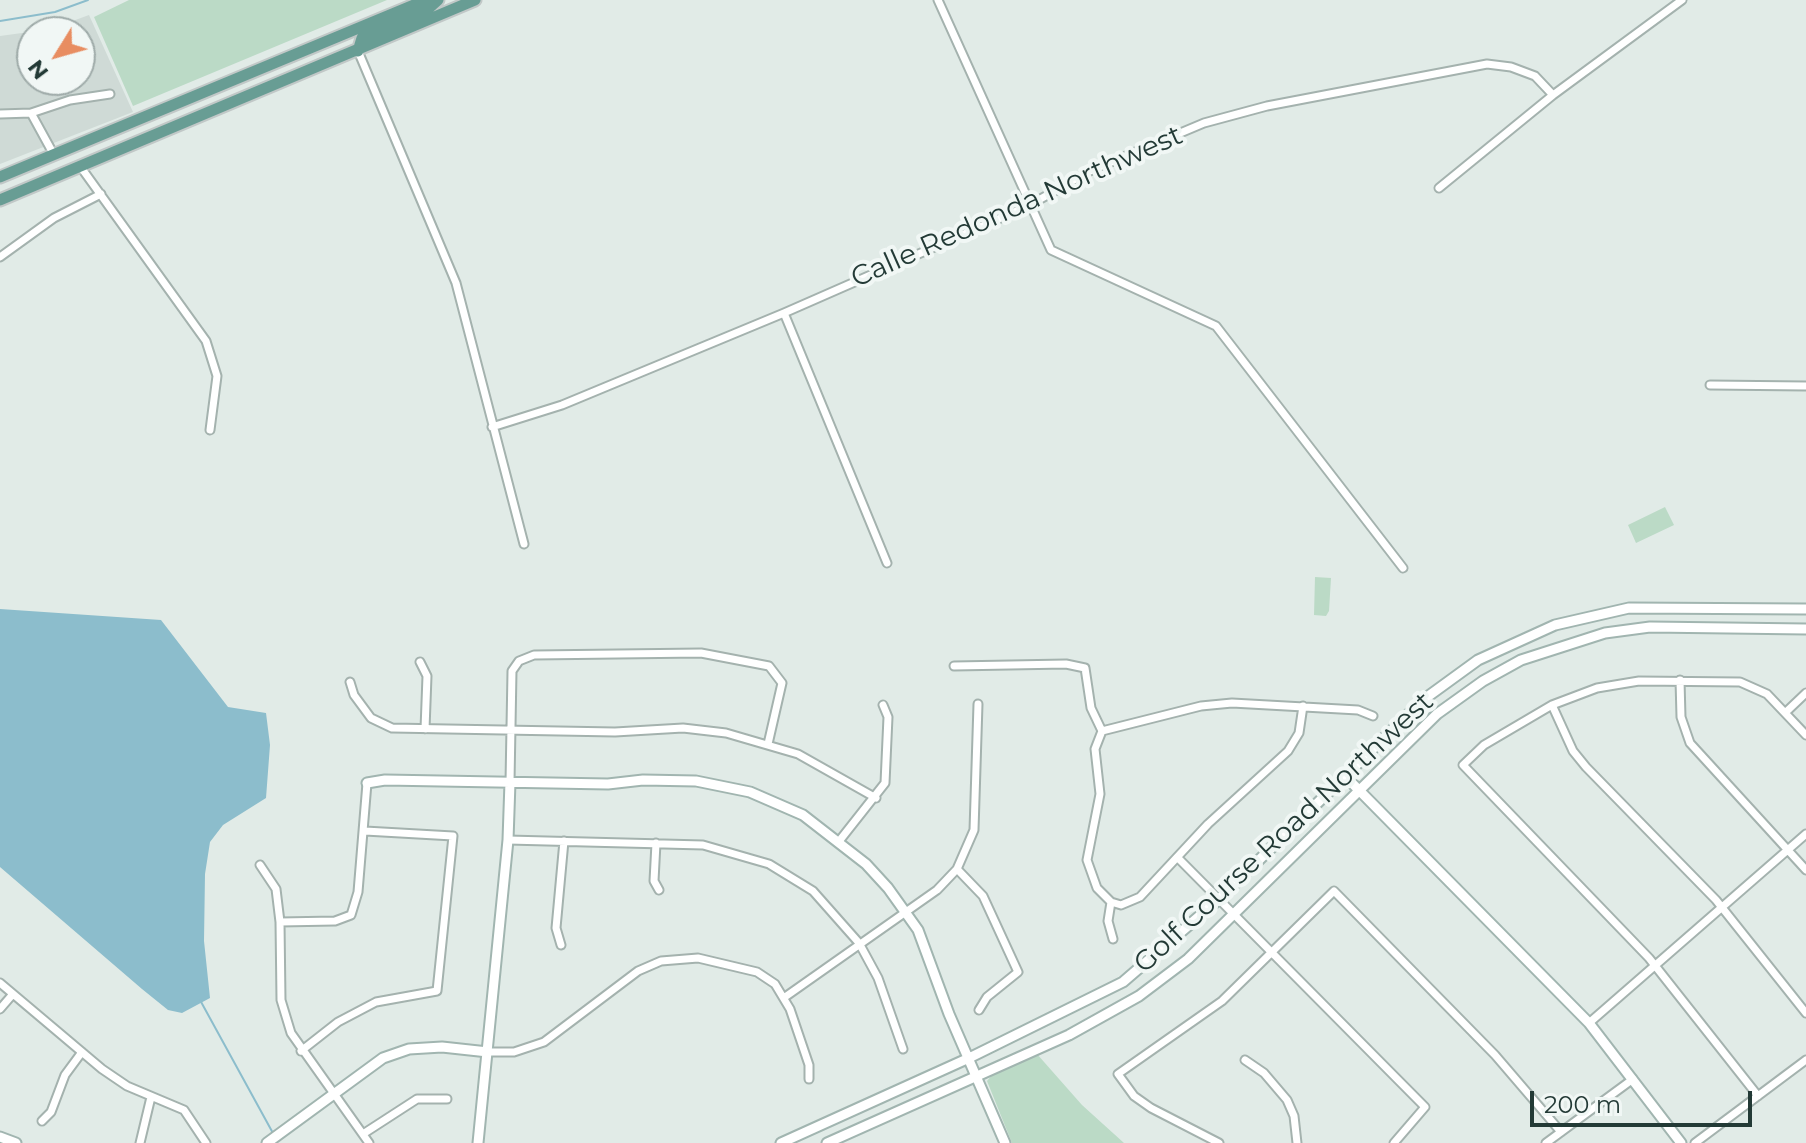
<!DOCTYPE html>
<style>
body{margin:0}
#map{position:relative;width:1806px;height:1143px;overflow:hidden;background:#e1ebe7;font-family:Montserrat,sans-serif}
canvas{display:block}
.north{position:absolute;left:16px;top:16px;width:80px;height:80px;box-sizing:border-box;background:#f1f7f5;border:2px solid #9faba9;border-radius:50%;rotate:233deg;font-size:22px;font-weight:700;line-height:32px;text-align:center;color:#233a36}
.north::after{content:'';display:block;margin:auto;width:28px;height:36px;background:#e88d61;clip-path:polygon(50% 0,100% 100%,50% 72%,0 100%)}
.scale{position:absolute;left:1530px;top:1091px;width:222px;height:36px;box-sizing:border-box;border:4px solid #233a36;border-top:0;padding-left:10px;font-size:24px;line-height:28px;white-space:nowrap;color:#233a36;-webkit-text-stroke:6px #f1f7f5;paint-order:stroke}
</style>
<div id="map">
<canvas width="1806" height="1143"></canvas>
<div class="north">N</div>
<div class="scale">200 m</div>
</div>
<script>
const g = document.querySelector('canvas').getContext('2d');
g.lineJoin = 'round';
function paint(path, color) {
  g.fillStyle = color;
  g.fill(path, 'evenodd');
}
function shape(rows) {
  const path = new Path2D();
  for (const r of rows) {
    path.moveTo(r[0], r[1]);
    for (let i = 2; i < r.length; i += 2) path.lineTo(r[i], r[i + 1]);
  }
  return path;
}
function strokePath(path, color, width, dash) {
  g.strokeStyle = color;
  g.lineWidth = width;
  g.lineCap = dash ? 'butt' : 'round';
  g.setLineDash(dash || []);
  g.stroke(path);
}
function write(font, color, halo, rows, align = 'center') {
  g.font = font + ' Montserrat,sans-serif';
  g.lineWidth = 8;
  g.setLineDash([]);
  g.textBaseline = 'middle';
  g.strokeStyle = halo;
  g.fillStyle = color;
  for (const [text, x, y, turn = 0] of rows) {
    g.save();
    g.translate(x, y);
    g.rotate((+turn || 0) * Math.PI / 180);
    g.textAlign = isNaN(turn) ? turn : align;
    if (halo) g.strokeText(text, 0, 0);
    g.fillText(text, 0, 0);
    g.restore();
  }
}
paint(shape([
 [89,15,133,112,0,164,0,36,51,29],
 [32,32,80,32,80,80,32,80]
]), '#cfdad6');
paint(shape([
 [129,0,387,0,133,106,94,17],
 [1665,507,1674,525,1636,543,1628,525],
 [1315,577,1331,578,1329,611,1326,616,1314,615],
 [1037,1054,1082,1105,1124,1143,1012,1143,987,1081,993,1074]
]), '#bbdac6');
paint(shape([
 [0,609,161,620,228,707,266,713,270,745,266,798,223,825,210,842,205,874,204,941,210,998,182,1013,168,1010,142,989,0,867]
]), '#8cbdcc');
strokePath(shape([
 [0,21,55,12,88,0],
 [200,1000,274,1135]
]), '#8cbdcc', 2);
const street = shape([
 [938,0,1051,250,1216,326,1403,568],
 [358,51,456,283,524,544],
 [31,113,70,100,110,94],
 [0,114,31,113,54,155],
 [80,166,206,341,217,376,210,430],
 [1439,188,1553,95,1682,0],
 [0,257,54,218,101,194],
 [784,313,887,563],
 [1710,385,1806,386],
 [492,427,562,405,784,313,1028,206,1090,171,1204,123,1267,106,1487,64,1511,67,1535,76,1553,95],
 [420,662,427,676,425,729],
 [954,666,1066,664,1085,668,1091,708,1102,731,1095,749,1100,794,1087,860,1097,888,1111,902,1108,921,1113,939],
 [1680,680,1681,717,1690,743,1806,870],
 [350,682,354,695,371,718,392,728,615,732,683,728,726,733,798,754,876,798],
 [1552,705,1573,751,1586,767,1716,900,1806,1013],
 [1786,712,1806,693],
 [1102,731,1201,706,1232,703,1358,710,1373,716],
 [510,782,512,671,519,661,534,655,701,653,769,666,782,683,768,744],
 [508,840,703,845,769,864,813,891,859,943,878,978,903,1049],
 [840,840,885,783,888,717,883,705],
 [656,843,654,881,659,890],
 [1179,859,1425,1107,1394,1143],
 [260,865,276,889,280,922,281,1000,291,1033,369,1143],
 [957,869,983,896,1018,972,987,997,979,1010],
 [1111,902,1121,905,1140,897,1208,824,1288,751,1299,733,1303,706],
 [280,922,335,921,351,915,358,892,367,783],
 [561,945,556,928,564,841],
 [0,983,102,1069,127,1086,184,1110,206,1143],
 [785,997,937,890,957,869,974,830,978,704],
 [0,1009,13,994],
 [1589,1023,1806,834],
 [301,1051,338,1022,376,1002,437,991,453,836,365,831],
 [488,1052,514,1052,544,1042,638,971,661,961,698,958,757,972,775,984,790,1009,809,1065,809,1079],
 [1245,1060,1264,1073,1287,1100,1294,1116,1297,1143],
 [1758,1096,1649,958,1463,765,1484,745,1552,705,1597,688,1639,681,1740,682,1767,694,1806,735],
 [42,1121,51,1112,65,1075,82,1052],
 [363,1134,417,1099,447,1099],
 [140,1143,151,1097],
 [1219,1143,1151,1108,1134,1096,1118,1074,1222,1001,1334,891,1495,1055,1561,1132],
 [1546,1143,1633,1079],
 [1695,1143,1806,1060]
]);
const secondary = shape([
 [1345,776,1589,1023,1681,1143],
 [367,783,385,780,608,784,643,780,696,781,750,792,803,815,866,864,888,888,918,930,949,1014,1005,1143],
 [0,1137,16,1143],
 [267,1143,383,1058,409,1049,442,1047,488,1052],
 [478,1143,508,840,510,782],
 [781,1143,969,1058,1123,982,1218,900,1423,700,1478,660,1555,625,1629,608,1806,609],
 [827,1143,1069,1035,1139,996,1188,959,1437,714,1483,681,1521,660,1605,633,1650,627,1806,629]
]);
const primary = shape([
 [358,51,362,38,428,9,438,0],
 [0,177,426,0],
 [0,200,475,0]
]);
strokePath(street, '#a4b2ae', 11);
strokePath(secondary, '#a1b5b0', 13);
strokePath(primary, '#c1c8c7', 15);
strokePath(street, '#fff', 7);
strokePath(secondary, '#fff', 9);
strokePath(primary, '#689d94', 11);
write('28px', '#233a36', '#f1f7f5', [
 ["Calle Redonda Northwest",1017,207,-24],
 ["Golf Course Road Northwest",1284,833,-43]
]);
</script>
